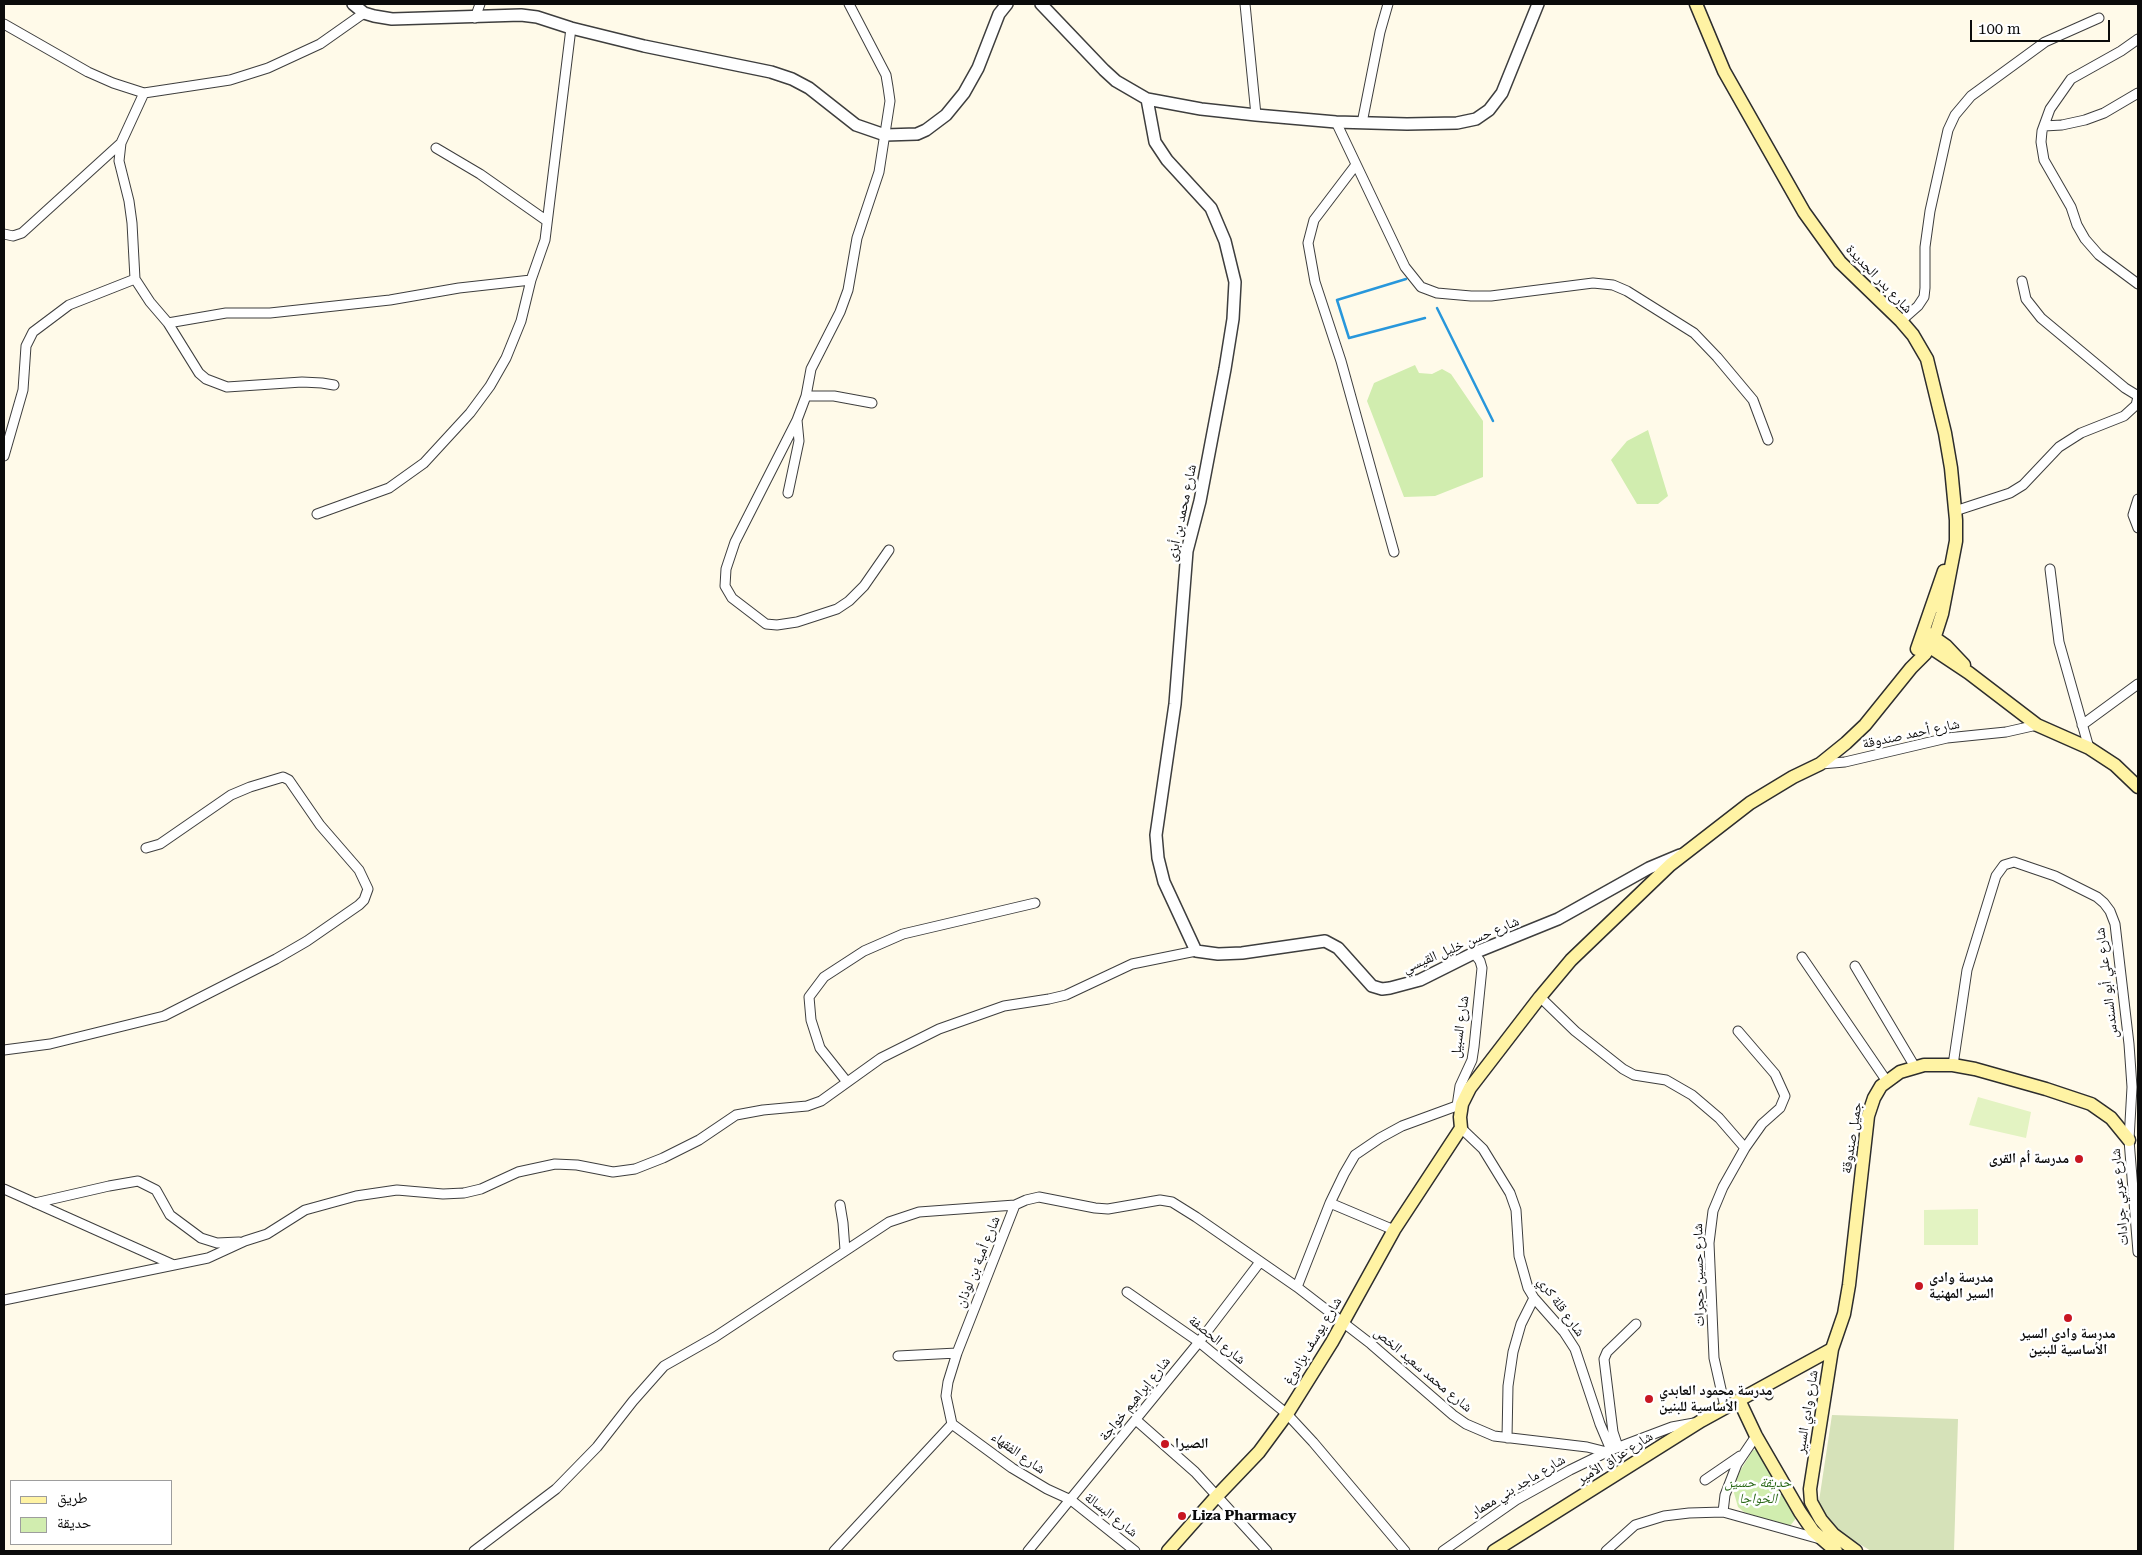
<!DOCTYPE html>
<meta charset="utf-8">
<style>
body{margin:0}
#map{position:relative;width:2142px;height:1555px;overflow:hidden;background:#fffae9;font-family:"Roboto Serif","Noto Naskh Arabic",serif}
canvas{display:block}
.frame{position:absolute;inset:0;border:5px solid #0b0b0b;pointer-events:none}
.legend{position:absolute;left:10px;top:1480px;width:162px;height:65px;box-sizing:border-box;background:#fff;border:1px solid #9d9d9d;margin:0;padding:6px 9px;list-style:none;font-size:15px;color:#0b0b0b}
.legend li{display:flex;align-items:center;gap:10px;height:25px}
.legend b{width:25px;border:1px solid #9d9d9d}
.scale{position:absolute;left:1970px;top:20px;width:140px;height:22px;box-sizing:border-box;border:2px solid #0b0b0b;border-top:0;padding-left:6px;font-size:15px;line-height:18px;white-space:nowrap;color:#0b0b0b;-webkit-text-stroke:4px #fff;paint-order:stroke}
</style>
<div id="map">
<canvas width="2142" height="1555"></canvas>
<div class="frame"></div>
<ul class="legend">
<li><b style="height:6px;background:#fff3a4"></b>طريق</li>
<li><b style="height:14px;background:#d1edaf"></b>حديقة</li>
</ul>
<div class="scale">100 m</div>
</div>
<script>
const g = document.querySelector('canvas').getContext('2d');
g.lineJoin = 'round';
function paint(path, color) {
  g.fillStyle = color;
  g.fill(path, 'evenodd');
}
function shape(rows) {
  const path = new Path2D();
  for (const r of rows) {
    path.moveTo(r[0], r[1]);
    for (let i = 2; i < r.length; i += 2) path.lineTo(r[i], r[i + 1]);
  }
  return path;
}
function strokePath(path, color, width, dash) {
  g.strokeStyle = color;
  g.lineWidth = width;
  g.lineCap = dash ? 'butt' : 'round';
  g.setLineDash(dash || []);
  g.stroke(path);
}
function write(font, color, halo, rows, align = 'center') {
  g.font = font + ' "Roboto Serif","Noto Naskh Arabic",serif';
  g.lineWidth = 5;
  g.setLineDash([]);
  g.textBaseline = 'middle';
  g.strokeStyle = halo;
  g.fillStyle = color;
  for (const [text, x, y, turn = 0] of rows) {
    g.save();
    g.translate(x, y);
    g.rotate((+turn || 0) * Math.PI / 180);
    g.textAlign = isNaN(turn) ? turn : align;
    if (halo) g.strokeText(text, 0, 0);
    g.fillText(text, 0, 0);
    g.restore();
  }
}
paint(shape([
 [1415,365,1419,373,1432,374,1442,369,1451,374,1483,421,1483,477,1435,496,1404,497,1367,401,1374,383],
 [1648,430,1668,496,1658,504,1637,504,1611,460,1627,441],
 [1753,1450,1757,1450,1797,1517,1790,1526,1785,1527,1744,1512,1738,1507,1734,1493,1737,1476]
]), '#d1edaf');
paint(shape([
 [1832,1415,1958,1419,1954,1551,1871,1551,1840,1532,1829,1522,1822,1511,1819,1501]
]), '#d6e2b9');
paint(shape([
 [1978,1097,2031,1112,2026,1138,1969,1125],
 [1978,1209,1978,1245,1924,1245,1924,1210]
]), '#e3f3c2');
strokePath(shape([
 [1406,279,1337,300,1349,338,1425,318],
 [1437,308,1493,421]
]), '#2897db', 2.5);
const pedestrian = shape([
 [1764,1386,1769,1396]
]);
const minor = shape([
 [849,4,886,75,888,87,890,101,879,172,857,238,848,290,840,312,811,369,806,396,797,420,735,542,726,569,725,586,732,598,766,624,777,625,797,622,837,609,849,601,864,586,889,550],
 [1245,4,1256,115],
 [475,18,480,4],
 [4,24,88,72,113,83,144,93,230,80,268,68,320,44,364,13],
 [2138,39,2121,51,2071,79,2050,109,2042,131,2041,142,2044,160,2071,207,2077,225,2085,239,2099,255,2138,284],
 [144,93,121,143,119,161,129,201,132,223,135,279,150,302,168,323,199,373,206,379,227,387,302,382,322,383,334,385],
 [1336,122,1405,267,1421,287,1437,293,1471,296,1491,296,1593,283,1613,285,1627,291,1694,333,1717,357,1753,400,1768,440],
 [1362,123,1380,32,1388,4],
 [2044,126,2062,125,2085,120,2104,113,2138,93],
 [436,148,480,174,547,221],
 [1355,166,1314,220,1308,243,1315,282,1341,361,1394,552],
 [4,234,13,236,22,233,121,143],
 [2022,281,2026,299,2041,318,2125,388,2138,396],
 [1901,321,1918,306,1924,297,1925,288,1925,247,1930,211,1948,130,1955,115,1971,96,2045,42,2099,18],
 [168,323,226,313,270,313,390,300,459,288,531,280],
 [806,396,834,396,872,403],
 [4,456,23,390,26,346,33,332,69,305,135,279],
 [788,493,799,441,797,420],
 [2138,499,2133,515,2138,528],
 [1955,511,2010,493,2023,485,2059,447,2081,433,2124,416,2136,405,2138,397],
 [317,514,389,488,424,463,470,413,490,386,506,358,521,321,531,280,545,240,571,28],
 [2050,569,2059,642,2089,748],
 [2082,725,2138,684],
 [1821,764,1845,762,1947,738,2006,732,2037,725],
 [1802,957,1886,1080],
 [1855,966,1915,1067],
 [1540,997,1575,1031,1623,1069,1634,1075,1666,1080,1692,1095,1719,1118,1745,1148],
 [4,1050,50,1044,164,1016,276,959,307,941,359,905,364,900,368,889,359,870,320,825,289,780,283,777,250,787,231,795,160,844,146,848],
 [1953,1065,1967,970,1996,876,2004,865,2014,862,2055,876,2097,897,2104,903,2110,911,2115,924,2129,1044,2132,1087,2129,1140,2138,1252],
 [847,1082,820,1048,811,1020,809,997,824,977,864,951,903,934,1035,903],
 [1457,1106,1460,1086,1472,1060,1474,1047,1482,968,1480,961,1474,953],
 [1461,1128,1483,1149,1510,1193,1516,1210,1519,1256,1528,1288,1534,1298,1564,1332,1575,1349,1600,1424,1611,1450],
 [4,1189,174,1265],
 [35,1203,109,1186,138,1181,156,1190,170,1215,201,1238,217,1243,239,1242],
 [1330,1203,1394,1230],
 [840,1205,843,1223,845,1250],
 [1297,1287,1330,1203,1344,1174,1355,1155,1380,1138,1402,1126,1462,1104],
 [1127,1292,1199,1342,1287,1414,1313,1442,1405,1551],
 [4,1300,208,1258,245,1241,267,1234,305,1210,356,1196,397,1190,443,1194,464,1193,481,1189,518,1172,555,1164,577,1165,613,1172,635,1169,663,1158,699,1140,736,1115,763,1110,807,1106,821,1101,881,1058,939,1029,1004,1006,1049,999,1066,995,1132,964,1196,951],
 [898,1356,957,1353],
 [1725,1407,1714,1358,1709,1243,1713,1211,1723,1187,1745,1148,1762,1124,1780,1108,1785,1096,1775,1074,1738,1031],
 [1136,1420,1195,1472,1267,1551],
 [952,1424,946,1396,948,1382,957,1353,1015,1205,1026,1200,1039,1197,1095,1208,1108,1209,1160,1200,1172,1202,1196,1217,1297,1287,1371,1344,1453,1415,1466,1424,1494,1436,1587,1447,1607,1452],
 [952,1424,1012,1468,1047,1489,1071,1500,1135,1551],
 [1507,1438,1508,1386,1513,1352,1521,1324,1534,1298],
 [1618,1447,1613,1432,1604,1359,1607,1352,1636,1324],
 [1705,1480,1740,1456],
 [1723,1512,1725,1495,1737,1464,1756,1436],
 [474,1551,556,1489,597,1447,633,1401,664,1366,715,1337,889,1222,919,1212,1015,1205],
 [834,1551,952,1424],
 [1028,1551,1199,1342,1260,1262],
 [1443,1551,1516,1500,1570,1470,1611,1450,1672,1427,1694,1423],
 [1606,1551,1635,1525,1664,1516,1689,1513,1723,1512,1820,1539]
]);
const tertiary = shape([
 [353,4,364,13,374,16,392,19,521,15,537,17,571,28,644,46,771,72,792,79,809,88,856,125,885,135,917,134,926,130,946,115,964,93,978,68,999,14,1007,4],
 [1041,4,1104,70,1116,81,1147,99,1201,109,1256,115,1336,122,1407,124,1457,123,1476,119,1489,110,1502,93,1538,4],
 [1147,99,1155,142,1167,160,1211,208,1225,241,1235,282,1233,319,1225,369,1200,501,1187,551,1175,704,1156,835,1158,858,1164,882,1196,951,1218,954,1242,953,1325,941,1338,948,1372,986,1382,989,1390,988,1420,980,1474,953,1558,919,1649,868,1680,855]
]);
const secondary = shape([
 [1929,634,1946,646,1964,665],
 [1920,643,1930,647,1969,673,2037,725,2089,748,2115,765,2138,787],
 [1917,649,1944,571],
 [1739,1400,1756,1436,1800,1512,1813,1531,1836,1551],
 [1168,1551,1216,1497,1259,1452,1287,1414,1332,1342,1394,1230,1461,1128,1460,1117,1462,1104,1470,1088,1540,997,1571,960,1670,865,1750,803,1793,777,1820,764,1846,743,1865,725,1911,668,1925,654,1935,636,1942,614,1956,541,1956,520,1951,468,1945,433,1927,359,1913,335,1901,321,1840,262,1804,212,1724,71,1696,4],
 [1494,1551,1701,1421,1832,1349],
 [1856,1551,1833,1534,1821,1520,1811,1502,1810,1489,1832,1349,1844,1314,1849,1285,1868,1116,1874,1098,1881,1086,1900,1072,1924,1065,1953,1065,1975,1069,2046,1089,2091,1104,2111,1118,2129,1140]
]);
strokePath(pedestrian, '#3e3e3e', 9);
strokePath(minor, '#3e3e3e', 11);
strokePath(tertiary, '#3e3e3e', 14);
strokePath(secondary, '#2d2d2d', 15);
strokePath(pedestrian, '#fff', 6);
strokePath(minor, '#fff', 9);
strokePath(tertiary, '#fff', 11);
strokePath(secondary, '#fff3a4', 12);
for (const [x, y, r, color] of [
 [2079,1159,5,"#c81622"],
 [1919,1286,5,"#c81622"],
 [2068,1318,5,"#c81622"],
 [1649,1399,5,"#c81622"],
 [1165,1444,5,"#c81622"],
 [1182,1516,5,"#c81622"]
]) {
  const dot = new Path2D();
  dot.arc(x, y, r, 0, 2 * Math.PI);
  g.fillStyle = color;
  g.fill(dot);
  strokePath(dot, '#fff', 2);
}
write('14px', '#0b0b0b', '#fff', [
 ["شارع بدر الجديدة",1879,279,46],
 ["شارع محمد بن أبزى",1182,513,-78],
 ["شارع أحمد صندوقة",1911,734,-12],
 ["شارع حسن خليل القيسي",1461,945,-23],
 ["شارع علي أبو السندس",2107,983,-97],
 ["شارع السبيل",1460,1027,-82],
 ["جميل صندوقة",1852,1138,-81],
 ["شارع عربي جرادات",2120,1197,-95],
 ["شارع أمية بن لوذان",978,1262,-68],
 ["شارع حسين حجرات",1699,1275,-91],
 ["شارع قلة كري",1561,1307,54],
 ["شارع الحصفة",1217,1340,39],
 ["شارع يوسف بزادوغ",1313,1341,-59],
 ["شارع محمد سعيد الخص",1423,1370,40],
 ["شارع إبراهيم خواجة",1135,1399,-51],
 ["شارع وادي السير",1807,1412,-81],
 ["شارع الفقهاء",1018,1453,35],
 ["شارع عراق الأمير",1615,1458,-32],
 ["شارع ماجد بني معمار",1518,1486,-31],
 ["شارع البسالة",1111,1515,38]
]);
write('bold 14px', '#0b0b0b', '#fff', [
 ["مدرسة أم القرى",2069,1159,"right"],
 ["مدرسة وادي",1929,1278],
 ["السير المهنية",1929,1294],
 ["مدرسة وادي السير",2068,1334,"center"],
 ["الأساسية للبنين",2068,1350,"center"],
 ["مدرسة محمود العابدي",1659,1391],
 ["الأساسية للبنين",1659,1407],
 ["الصيرا",1175,1444],
 ["Liza Pharmacy",1192,1516]
], 'left');
write('italic 14px', '#296816', '#fff', [
 ["حديقة حسين",1758,1483],
 ["الخواجا",1758,1499]
]);
</script>
